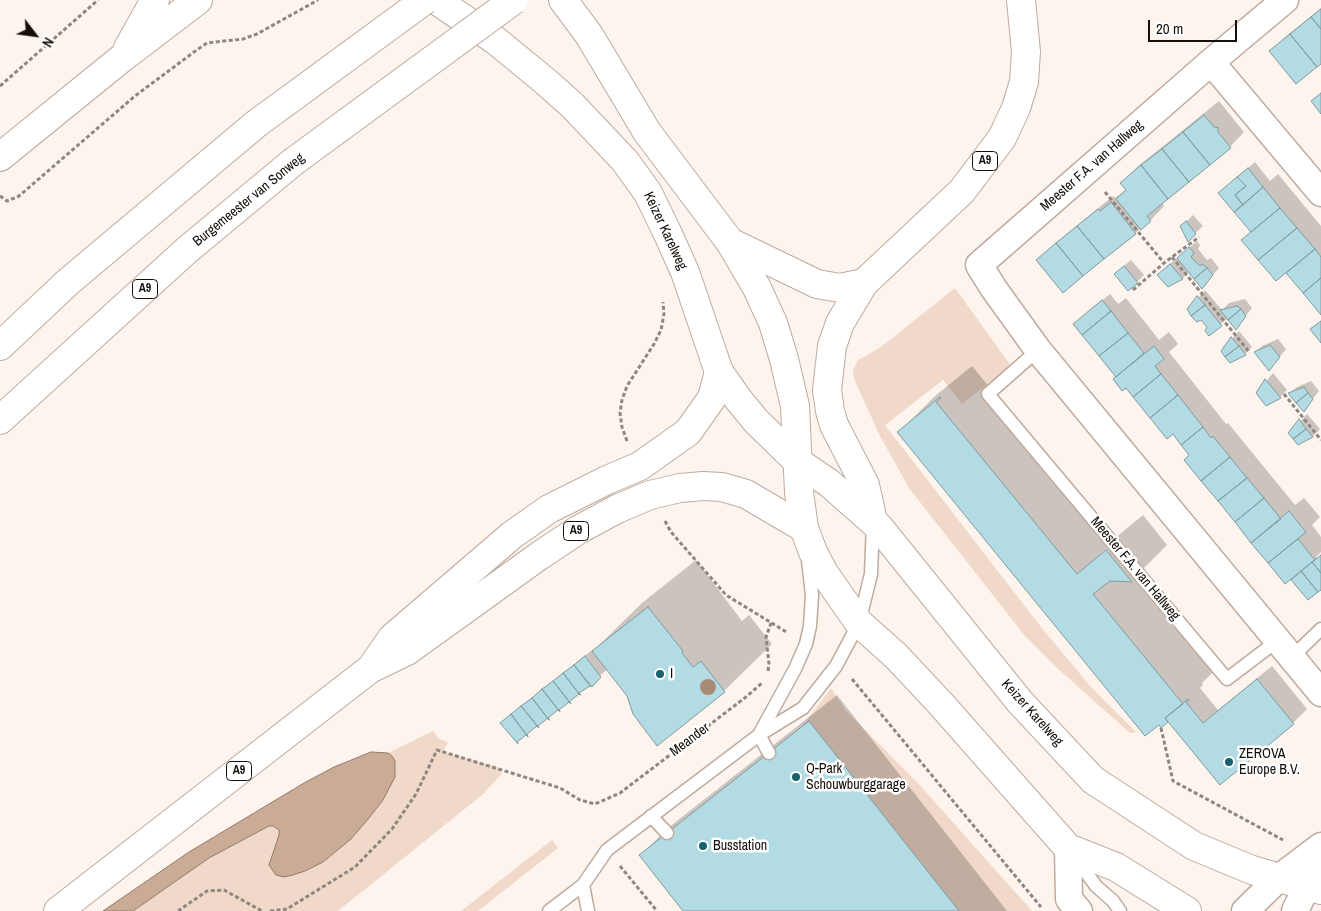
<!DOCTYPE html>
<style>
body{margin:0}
#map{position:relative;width:1321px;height:911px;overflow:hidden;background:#fdf4ee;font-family:"Archivo Narrow",sans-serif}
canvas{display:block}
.north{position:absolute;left:10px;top:10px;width:50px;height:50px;-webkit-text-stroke:4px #fff;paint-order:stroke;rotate:120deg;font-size:14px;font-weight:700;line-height:20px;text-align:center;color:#150f0a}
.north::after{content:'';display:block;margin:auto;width:18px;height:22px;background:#150f0a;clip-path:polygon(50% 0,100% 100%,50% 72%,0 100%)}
.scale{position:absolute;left:1148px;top:20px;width:89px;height:22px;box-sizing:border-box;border:2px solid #150f0a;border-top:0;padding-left:6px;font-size:15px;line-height:18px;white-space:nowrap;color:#150f0a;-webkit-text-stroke:4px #fff;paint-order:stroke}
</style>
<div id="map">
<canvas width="1321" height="911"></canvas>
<div class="north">N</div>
<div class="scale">20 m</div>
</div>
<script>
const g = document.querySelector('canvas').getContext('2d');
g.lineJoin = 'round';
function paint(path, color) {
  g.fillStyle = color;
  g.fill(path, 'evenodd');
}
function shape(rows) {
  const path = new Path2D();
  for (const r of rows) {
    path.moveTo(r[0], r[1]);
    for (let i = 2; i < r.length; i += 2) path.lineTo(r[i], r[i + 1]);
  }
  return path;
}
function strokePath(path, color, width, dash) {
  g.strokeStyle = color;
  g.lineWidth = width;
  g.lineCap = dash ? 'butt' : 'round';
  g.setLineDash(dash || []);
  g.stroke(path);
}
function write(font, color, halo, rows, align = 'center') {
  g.font = font + ' "Archivo Narrow",sans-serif';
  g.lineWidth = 5;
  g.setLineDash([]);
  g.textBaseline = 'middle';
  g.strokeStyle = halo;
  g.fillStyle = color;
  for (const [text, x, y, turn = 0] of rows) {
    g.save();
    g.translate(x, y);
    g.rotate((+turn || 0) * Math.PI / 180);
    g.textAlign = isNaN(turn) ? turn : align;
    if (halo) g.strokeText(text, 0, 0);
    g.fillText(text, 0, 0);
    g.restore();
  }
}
paint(shape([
 [955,288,1011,366,962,404,943,380,885,425,1041,627,1091,687,1136,732,1130,733,1057,668,1025,636,909,488,880,436,854,379,853,370,858,360,881,347],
 [831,688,847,712,917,782,1032,911,952,911,803,725],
 [433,731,439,739,448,742,443,752,497,767,502,774,482,795,338,911,133,911,209,858,269,826,273,826,279,830,279,835,275,849,351,839,383,800,392,756,388,753],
 [552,840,558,848,478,911,461,911]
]), '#f0d9c9');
const water = shape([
 [371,752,388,753,392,756,395,761,395,777,383,800,369,818,351,839,323,862,305,871,293,875,284,877,276,875,269,865,279,835,279,830,273,826,269,826,209,858,133,911,103,911,189,852,304,783,334,767,371,752]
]);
paint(water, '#c9ab96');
strokePath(water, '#937c6c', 1);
paint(shape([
 [1321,8,1321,63,1271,52,1285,37],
 [1219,101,1244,132,1230,147,1162,203,1164,206,1150,221,1063,292,1037,260,1052,246,1113,196,1115,198,1127,189,1122,183,1136,168],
 [1255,162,1270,181,1278,174,1321,226,1321,313,1252,231,1227,186],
 [1193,215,1203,226,1188,240,1182,226],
 [1197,241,1200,245,1198,249,1207,260,1211,258,1219,268,1202,287,1189,271,1183,278,1168,285,1165,268],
 [1131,260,1144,275,1137,282,1123,267],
 [1205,290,1222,310,1229,303,1245,299,1252,308,1236,328,1228,318,1209,334,1209,327,1202,318,1188,309],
 [1110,294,1118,304,1126,298,1159,340,1169,332,1178,344,1169,352,1226,424,1228,423,1295,505,1304,498,1320,517,1312,525,1321,537,1321,552,1316,557,1317,559,1321,555,1321,588,1308,599,1291,578,1285,583,1185,460,1191,454,1173,433,1118,376,1082,317],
 [1239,331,1252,347,1245,354,1222,351],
 [1278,339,1286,349,1269,370,1255,352,1262,346],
 [972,366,1114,539,1143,515,1167,545,1140,572,1218,667,1202,683,1203,685,1200,688,1218,710,1272,666,1307,709,1293,723,1220,783,1168,720,1161,726,899,432,935,396],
 [1273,373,1287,390,1280,397,1266,404,1257,393],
 [1311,381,1319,391,1304,410,1290,393,1297,387],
 [1307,414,1320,429,1313,436,1299,444,1290,433],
 [696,560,742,621,749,615,772,644,724,691,629,695,608,669,516,741,509,716,592,650,593,651,642,603],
 [837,695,1007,911,685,911,641,855,668,828]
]), '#0003');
const building = shape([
 [1321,9,1321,29,1311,17,1321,9],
 [1311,17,1321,29,1321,64,1317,67,1290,34,1311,17],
 [1290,34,1317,67,1296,84,1269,51,1290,34],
 [1321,93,1321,114,1311,101,1321,93],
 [1204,115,1215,128,1218,127,1218,132,1231,148,1210,165,1183,132,1204,115],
 [1183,132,1210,165,1189,182,1162,149,1183,132],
 [1162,149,1189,182,1168,199,1141,165,1162,149],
 [1141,165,1168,199,1147,216,1151,221,1141,230,1116,199,1126,190,1120,183,1141,165],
 [1248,168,1263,187,1243,205,1235,195,1246,186,1237,177,1248,168],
 [1237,177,1246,186,1235,195,1243,205,1234,212,1218,193,1237,177],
 [1263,187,1280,208,1251,232,1234,212,1263,187],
 [1111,202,1136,234,1104,259,1077,226,1098,209,1100,211,1111,202],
 [1280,208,1297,228,1258,260,1241,240,1280,208],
 [1186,221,1196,234,1188,242,1180,226,1186,221],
 [1077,226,1104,259,1083,276,1056,243,1077,226],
 [1297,228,1315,249,1276,281,1258,260,1297,228],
 [1056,243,1083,276,1063,293,1036,260,1056,243],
 [1189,247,1194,253,1191,257,1200,266,1203,264,1207,268,1194,279,1177,258,1189,247],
 [1315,249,1321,257,1321,278,1303,293,1286,273,1315,249],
 [1170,264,1183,279,1168,287,1157,275,1170,264],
 [1124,266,1138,283,1128,291,1114,274,1124,266],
 [1207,268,1213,275,1202,289,1194,279,1207,268],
 [1321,278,1321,315,1303,293,1321,278],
 [1197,296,1205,305,1191,316,1187,309,1197,296],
 [1102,300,1111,311,1082,335,1073,324,1102,300],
 [1205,305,1222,326,1209,336,1205,331,1207,327,1201,320,1197,322,1191,316,1205,305],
 [1237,306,1241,309,1228,320,1220,310,1237,306],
 [1241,309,1246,316,1236,330,1228,320,1241,309],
 [1111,311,1128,333,1099,356,1082,335,1111,311],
 [1321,321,1321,343,1310,329,1321,321],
 [1128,333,1144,353,1116,377,1099,356,1128,333],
 [1231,337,1239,346,1225,357,1221,351,1231,337],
 [1270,345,1280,357,1269,371,1254,352,1270,345],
 [1154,346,1164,359,1155,366,1161,374,1133,397,1126,388,1122,391,1113,379,1154,346],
 [1239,346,1246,355,1230,363,1225,357,1239,346],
 [1161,374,1178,395,1150,418,1133,397,1161,374],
 [1265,379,1281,398,1266,406,1256,393,1265,379],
 [1304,387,1308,393,1296,403,1288,393,1304,387],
 [1308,393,1313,399,1304,412,1296,403,1308,393],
 [1178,395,1203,427,1181,445,1173,434,1167,439,1150,418,1178,395],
 [940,397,941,398,936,402,1077,574,1106,550,1132,582,1110,581,1093,594,1183,704,1165,718,1168,722,1161,728,1159,725,1145,736,897,432,940,397],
 [1299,419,1306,429,1293,439,1288,433,1299,419],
 [1203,427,1211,438,1213,436,1230,457,1201,481,1184,460,1189,455,1181,445,1203,427],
 [1306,429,1313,437,1298,445,1293,439,1306,429],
 [1230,457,1247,478,1218,501,1201,481,1230,457],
 [1247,478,1264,498,1235,522,1218,501,1247,478],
 [1264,498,1281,519,1251,543,1235,522,1264,498],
 [1289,511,1306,532,1268,563,1251,543,1289,511],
 [1298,539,1315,560,1285,584,1268,563,1298,539],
 [1321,555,1321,573,1312,562,1321,555],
 [1312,562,1321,573,1321,590,1318,592,1301,571,1312,562],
 [1301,571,1318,592,1308,600,1291,580,1301,571],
 [648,607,683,651,682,653,693,667,701,661,725,692,657,746,633,714,627,696,592,651,648,607],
 [585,656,601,677,592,687,574,665,585,656],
 [574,665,591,687,590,686,579,693,581,695,580,695,563,673,574,665],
 [563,673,580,695,579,694,569,702,571,704,553,681,563,673],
 [1257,679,1294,724,1220,785,1165,718,1188,699,1189,700,1186,702,1203,723,1257,679],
 [553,681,571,704,569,702,559,710,560,712,542,689,553,681],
 [542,689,560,712,558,710,548,718,550,720,549,720,532,698,542,689],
 [532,698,549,720,548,718,538,726,539,728,521,706,532,698],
 [521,706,539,728,537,726,527,734,528,737,511,714,521,706],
 [511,714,528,737,526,735,517,742,518,744,500,723,511,714],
 [809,721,959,911,683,911,639,855,809,721]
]);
paint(building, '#b2dbe3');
strokePath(building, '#819a9f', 1);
const lane = shape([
 [1038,350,988,394,1227,679,1277,641],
 [1291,658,1321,629],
 [760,733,795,669,806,644,810,626,812,595,808,560],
 [759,735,769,753],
 [651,816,667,833],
 [1074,856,1096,886,1113,901,1120,911],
 [583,885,588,911],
 [549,911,583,885,607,850,759,735,803,708,836,666,859,623,871,574,873,523]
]);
const street = shape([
 [1285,0,1211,62,979,265,994,289,1038,350,1321,693],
 [1211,62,1321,193],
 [1068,848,1069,899,1079,911],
 [1245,911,1280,877,1321,846],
 [1295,911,1307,886,1321,875]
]);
const secondary = shape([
 [436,0,495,40,545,81,572,105,625,161,648,193,667,232,685,272,719,372,738,399,756,421,798,462,829,483,879,527,1020,702,1093,780,1194,846,1252,870,1321,890],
 [563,0,589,35,647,132,730,242,757,288,773,323,784,359,795,406,799,492,804,528,813,552,824,573,859,623,896,656,941,704,1068,848,1116,867,1187,911]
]);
const highway = shape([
 [128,48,155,0],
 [0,157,122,58,198,0],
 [730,242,817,284,840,288,864,283],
 [0,346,68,282,256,124],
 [0,420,187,250,293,162],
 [873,521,865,485,834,425,830,411,827,390,832,346,840,323,864,283,962,191,1002,138,1016,108,1024,82,1026,52,1021,0],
 [374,664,392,638,512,535,549,509,607,480,640,466,688,432,712,398,719,372],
 [58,911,370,669,407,651,539,556,578,530,617,509,650,495,680,488,703,486,722,487,746,494,804,528]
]);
strokePath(lane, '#bfab9d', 15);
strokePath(street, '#bfab9d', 29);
strokePath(secondary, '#bfab9d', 30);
strokePath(highway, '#bfab9d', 30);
strokePath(shape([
 [0,86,98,0],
 [1105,192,1164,263],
 [0,196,7,201,19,196,135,96,198,49,207,43,243,39,257,34,318,0],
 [1172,257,1250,353],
 [1133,290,1164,263,1199,237],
 [1284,394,1321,440],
 [627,441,622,427,620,413,622,400,627,386,654,344,661,330,664,314,663,302],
 [665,521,671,532,726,595,788,633],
 [768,671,769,664,766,637,771,623],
 [852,679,1041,907],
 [1161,728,1173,781,1283,840],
 [620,866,657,911],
 [178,911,207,891,224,890,262,911],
 [270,911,287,909,355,867,392,829,416,794,437,750,560,788,580,800,595,804,620,793,746,697,762,683]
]), '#8e8781', 3, [4, 2.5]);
strokePath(lane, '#fff', 12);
strokePath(street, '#fff', 26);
strokePath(secondary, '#fff', 28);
strokePath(highway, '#fff', 28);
const highwayBridge = shape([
 [256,124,425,0],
 [293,162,514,0]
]);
strokePath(highwayBridge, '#bfab9d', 30, []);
strokePath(highwayBridge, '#fff', 28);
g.fillStyle = '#a68b76';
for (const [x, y] of [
 [708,687]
]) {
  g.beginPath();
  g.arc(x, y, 8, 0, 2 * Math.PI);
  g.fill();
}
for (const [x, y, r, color] of [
 [660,674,5,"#15616d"],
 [1229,762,5,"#15616d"],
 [796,777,5,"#15616d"],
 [703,846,5,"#15616d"]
]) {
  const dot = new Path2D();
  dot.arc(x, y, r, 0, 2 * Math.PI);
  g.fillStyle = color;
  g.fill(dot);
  strokePath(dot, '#fff', 2);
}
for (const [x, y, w] of [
 [985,161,25],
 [145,289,25],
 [576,531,25],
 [239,771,25]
]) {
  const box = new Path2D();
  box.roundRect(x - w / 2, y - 9.5, w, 19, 4);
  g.fillStyle = '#fff';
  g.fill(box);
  strokePath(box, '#150f0a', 1);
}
write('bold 12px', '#150f0a', null, [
 ["A9",985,161],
 ["A9",145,289],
 ["A9",576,531],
 ["A9",239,771]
]);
write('14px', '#150f0a', '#fff', [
 ["Meester F.A. van Hallweg",1092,166,-41],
 ["Burgemeester van Sonweg",249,200,-39],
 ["Keizer Karelweg",665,231,65],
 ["Meester F.A. van Hallweg",1135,569,50],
 ["Keizer Karelweg",1032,713,48],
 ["Meander",690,740,-37]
]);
write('14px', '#150f0a', '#fff', [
 ["I",670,674],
 ["ZEROVA",1239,754],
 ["Europe B.V.",1239,770],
 ["Q-Park",806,769],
 ["Schouwburggarage",806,785],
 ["Busstation",713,846]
], 'left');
</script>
